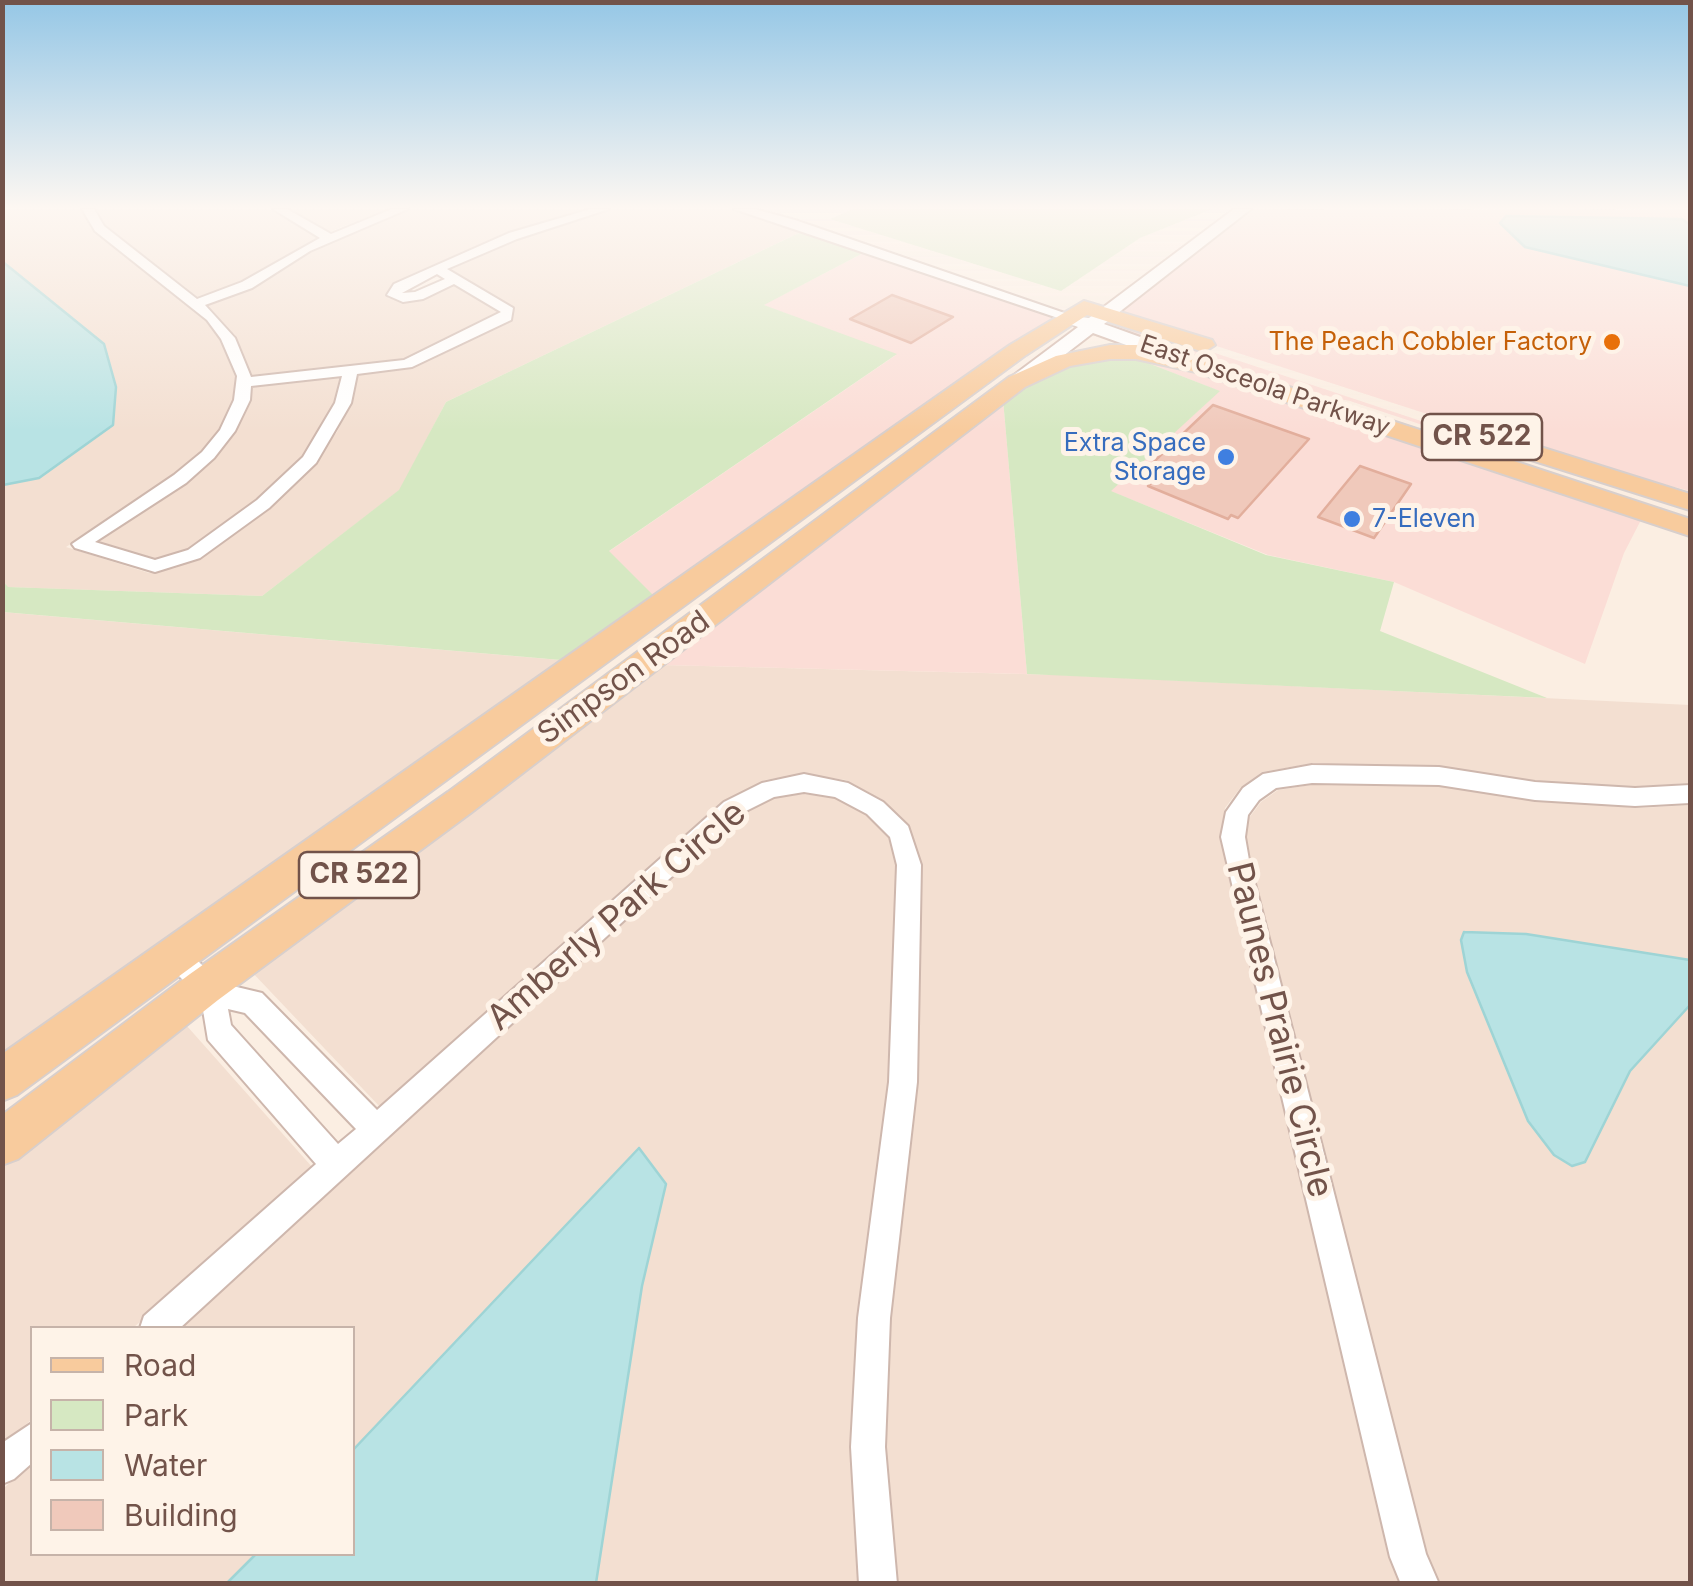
<!DOCTYPE html>
<style>
body{margin:0}
#map{position:relative;width:1693px;height:1586px;overflow:hidden;background:#fbeee2;font-family:Inter,sans-serif}
canvas{display:block}
.frame{position:absolute;inset:0;border:5px solid #72534a;pointer-events:none}
.legend{position:absolute;left:30px;top:1326px;width:325px;height:230px;box-sizing:border-box;background:#fef3e8;border:2px solid #c6b3a9;margin:0;padding:12px 18px;list-style:none;font-size:30px;color:#72534a}
.legend li{display:flex;align-items:center;gap:20px;height:50px}
.legend b{width:50px;border:2px solid #c6b3a9}
</style>
<div id="map">
<canvas width="1693" height="1586"></canvas>
<div class="frame"></div>
<ul class="legend">
<li><b style="height:12px;background:#f8cb9d"></b>Road</li>
<li><b style="height:28px;background:#d6e8c2"></b>Park</li>
<li><b style="height:28px;background:#b8e3e4"></b>Water</li>
<li><b style="height:28px;background:#f0c9bb"></b>Building</li>
</ul>
</div>
<script>
const g = document.querySelector('canvas').getContext('2d');
g.lineJoin = 'round';
function paint(path, color) {
  g.fillStyle = color;
  g.fill(path, 'evenodd');
}
function shape(rows) {
  const path = new Path2D();
  for (const r of rows) {
    path.moveTo(r[0], r[1]);
    for (let i = 2; i < r.length; i += 2) path.lineTo(r[i], r[i + 1]);
  }
  return path;
}
function strokePath(path, color, width, dash) {
  g.strokeStyle = color;
  g.lineWidth = width;
  g.lineCap = dash ? 'butt' : 'round';
  g.setLineDash(dash || []);
  g.stroke(path);
}
function write(font, color, halo, rows, align = 'center') {
  g.font = font + ' Inter,sans-serif';
  g.lineWidth = 10;
  g.setLineDash([]);
  g.textBaseline = 'middle';
  g.strokeStyle = halo;
  g.fillStyle = color;
  for (const [text, x, y, turn = 0] of rows) {
    g.save();
    g.translate(x, y);
    g.rotate((+turn || 0) * Math.PI / 180);
    g.textAlign = isNaN(turn) ? turn : align;
    if (halo) g.strokeText(text, 0, 0);
    g.fillText(text, 0, 0);
    g.restore();
  }
}
paint(shape([
 [3,209,81,209,92,230,205,320,220,340,236,378,234,401,219,431,201,454,173,477,66,547,149,573,175,568,200,557,295,485,337,432,351,402,357,375,429,361,512,319,514,308,446,268,516,238,610,209,726,209,805,230,446,402,400,490,262,596,7,587,3,580,3,485,39,478,47,302,3,262],
 [95,209,269,209,319,238,240,284,200,299,105,226],
 [287,209,389,209,329,232],
 [410,209,597,209,463,253,389,290,388,298,408,301,453,284,501,313,406,360,252,377,235,335,206,304,311,250],
 [341,376,335,404,302,459,257,502,189,550,160,560,96,541,185,482,216,455,236,430,250,399,252,385],
 [2,612,560,660,572,661,3,1091],
 [624,664,1061,675,1690,705,1690,783,1628,787,1530,781,1434,766,1309,764,1262,772,1241,787,1225,808,1221,836,1225,860,1389,1556,1401,1583,897,1583,886,1446,891,1321,917,1083,921,866,908,826,881,799,846,780,802,774,765,780,724,801,381,1108,231,950],
 [1317,784,1443,786,1539,801,1641,808,1690,805,1690,1583,1439,1583,1426,1555,1245,840,1249,818,1261,802,1278,790],
 [803,794,836,798,868,816,889,838,897,866,889,1080,858,1315,850,1445,859,1583,596,1583,642,1286,666,1184,639,1148,353,1450,352,1328,178,1328,738,816,773,798],
 [163,999,313,1168,133,1328,32,1328,32,1419,3,1446,3,1119],
 [32,1462,32,1554,256,1554,227,1583,3,1584,3,1489]
]), '#f3dfd1');
paint(shape([
 [1251,209,1686,210,1690,214,1690,225,1682,219,1502,218,1690,286,1690,491,1573,461,1117,314],
 [867,251,1059,317,570,661,560,660,654,597,608,552,896,355,763,305],
 [1111,319,1273,372,1548,463,1519,457,1350,401,1273,386,1102,325],
 [1130,356,1171,362,1642,518,1624,553,1585,664,1394,582,1268,555,1110,491,1219,391],
 [1003,399,1027,674,624,664]
]), '#fbddd6');
paint(shape([
 [853,209,1212,209,1140,238,1061,291,830,219],
 [805,230,867,251,764,305,897,354,609,551,655,597,561,660,3,612,2,580,8,587,262,596,399,490,446,402],
 [1130,356,1220,391,1111,491,1266,555,1394,582,1380,631,1547,698,1027,674,1003,399,1034,376,1068,364]
]), '#d6e8c2');
const water = shape([
 [1506,216,1682,219,1690,225,1690,286,1525,247,1500,223,1506,216],
 [3,262,104,344,116,387,113,425,39,478,3,485,3,262],
 [1464,932,1526,934,1690,960,1690,1005,1630,1071,1585,1162,1572,1166,1554,1155,1528,1121,1467,972,1461,940,1464,932],
 [639,1148,666,1184,642,1286,596,1583,227,1583,256,1554,352,1554,353,1450,639,1148]
]);
paint(water, '#b8e3e4');
strokePath(water, '#9ed4d5', 2.5);
const building = shape([
 [892,295,953,317,911,343,850,319,892,295],
 [1213,405,1309,439,1238,518,1231,515,1228,519,1148,486,1154,480,1141,474,1213,405],
 [1360,466,1411,484,1374,538,1318,517,1360,466]
]);
paint(building, '#f0c9bb');
strokePath(building, '#e2ae9c', 2.5);
const street = shape([
 [82,209,94,209,104,226,197,299,242,282,320,238,273,209,287,209,331,234,392,209,408,209,310,251,252,288,205,305,235,338,251,377,404,360,501,312,454,284,423,299,403,302,387,295,394,284,509,233,591,209,609,209,517,239,447,269,513,308,511,320,412,367,357,374,351,403,316,463,269,508,200,558,155,572,75,548,72,544,174,475,202,452,220,430,234,400,237,376,221,339,207,320,95,231,82,209],
 [437,274,445,279,415,292,402,293,437,274],
 [342,376,335,403,303,457,257,500,188,550,155,560,95,542,186,483,214,458,235,431,250,400,251,386,342,376],
 [734,209,754,209,795,220,1076,317,1064,320,734,209],
 [1312,765,1439,767,1535,782,1635,788,1690,785,1690,803,1635,806,1535,800,1439,785,1312,783,1276,788,1259,800,1248,815,1245,837,1249,860,1426,1554,1439,1584,1401,1584,1390,1557,1221,837,1226,812,1243,788,1263,774,1312,765],
 [804,774,848,783,883,802,908,826,921,865,917,1082,890,1318,885,1447,897,1584,859,1584,851,1447,858,1318,889,1082,897,865,890,837,867,814,835,797,804,792,774,797,740,814,180,1328,140,1328,144,1316,316,1164,208,1040,201,998,166,963,162,955,166,947,175,944,184,947,220,983,262,993,377,1110,724,802,762,783,804,774],
 [228,1009,245,1013,356,1129,338,1144,231,1025,228,1009],
 [32,1423,32,1463,14,1479,2,1484,2,1443,32,1423]
]);
const secondary = shape([
 [1234,209,1251,209,1104,324,1204,360,1204,368,1190,368,1093,333,1024,386,1010,386,1010,378,1078,327,1070,324,1070,316,1089,318,1234,209]
]);
const primary = shape([
 [1084,301,1212,340,1215,345,1204,352,1087,315,1026,355,17,1095,2,1101,2,1054,1010,345,1084,301],
 [1110,345,1136,345,1210,361,1690,519,1690,536,1196,372,1136,359,1110,359,1070,366,1025,387,472,812,218,1000,18,1159,2,1165,2,1115,190,974,448,792,1009,377,1056,356,1110,345],
 [1534,445,1690,494,1690,510,1525,458,1521,453,1534,445]
]);
strokePath(street, '#ceb7ad', 4);
strokePath(secondary, '#d1b6aa', 4);
strokePath(primary, '#d8cfcc', 4);
paint(street, '#fff');
paint(secondary, '#fff');
paint(primary, '#f8cb9d');
const sky = g.createLinearGradient(0, 0, 0, 431);
sky.addColorStop(0, '#95c7e6');
sky.addColorStop(0.48, '#fdf7f2');
sky.addColorStop(1, '#fdf7f200');
g.fillStyle = sky;
g.fillRect(0, 0, 1693, 431);
for (const [x, y, r, color] of [
 [1612,342,10,"#e8710a"],
 [1226,457,10,"#3f7fe0"],
 [1352,519,10,"#3f7fe0"]
]) {
  const dot = new Path2D();
  dot.arc(x, y, r, 0, 2 * Math.PI);
  g.fillStyle = color;
  g.fill(dot);
  strokePath(dot, '#fef3e8', 4);
}
write('25px', '#c56008', '#fef3e8', [
 ["The Peach Cobbler Factory",1592,342]
], 'right');
write('25px', '#72534a', '#fef3e8', [
 ["East Osceola Parkway",1265,386,19]
]);
write('25px', '#366cbe', '#fef3e8', [
 ["Extra Space",1206,443],
 ["Storage",1206,472],
 ["7-Eleven",1372,519,"left"]
], 'right');
for (const [x, y, w] of [
 [1482,437,120],
 [359,875,120]
]) {
  const box = new Path2D();
  box.roundRect(x - w / 2, y - 23, w, 46, 8);
  g.fillStyle = '#fef3e8';
  g.fill(box);
  strokePath(box, '#72534a', 2.5);
}
write('bold 28px', '#72534a', null, [
 ["CR 522",1482,437],
 ["CR 522",359,875]
]);
write('30px', '#72534a', '#fef3e8', [
 ["Simpson Road",624,678,-36]
]);
write('35px', '#72534a', '#fef3e8', [
 ["Amberly Park Circle",617,916,-41],
 ["Paunes Prairie Circle",1279,1030,76]
]);
</script>
